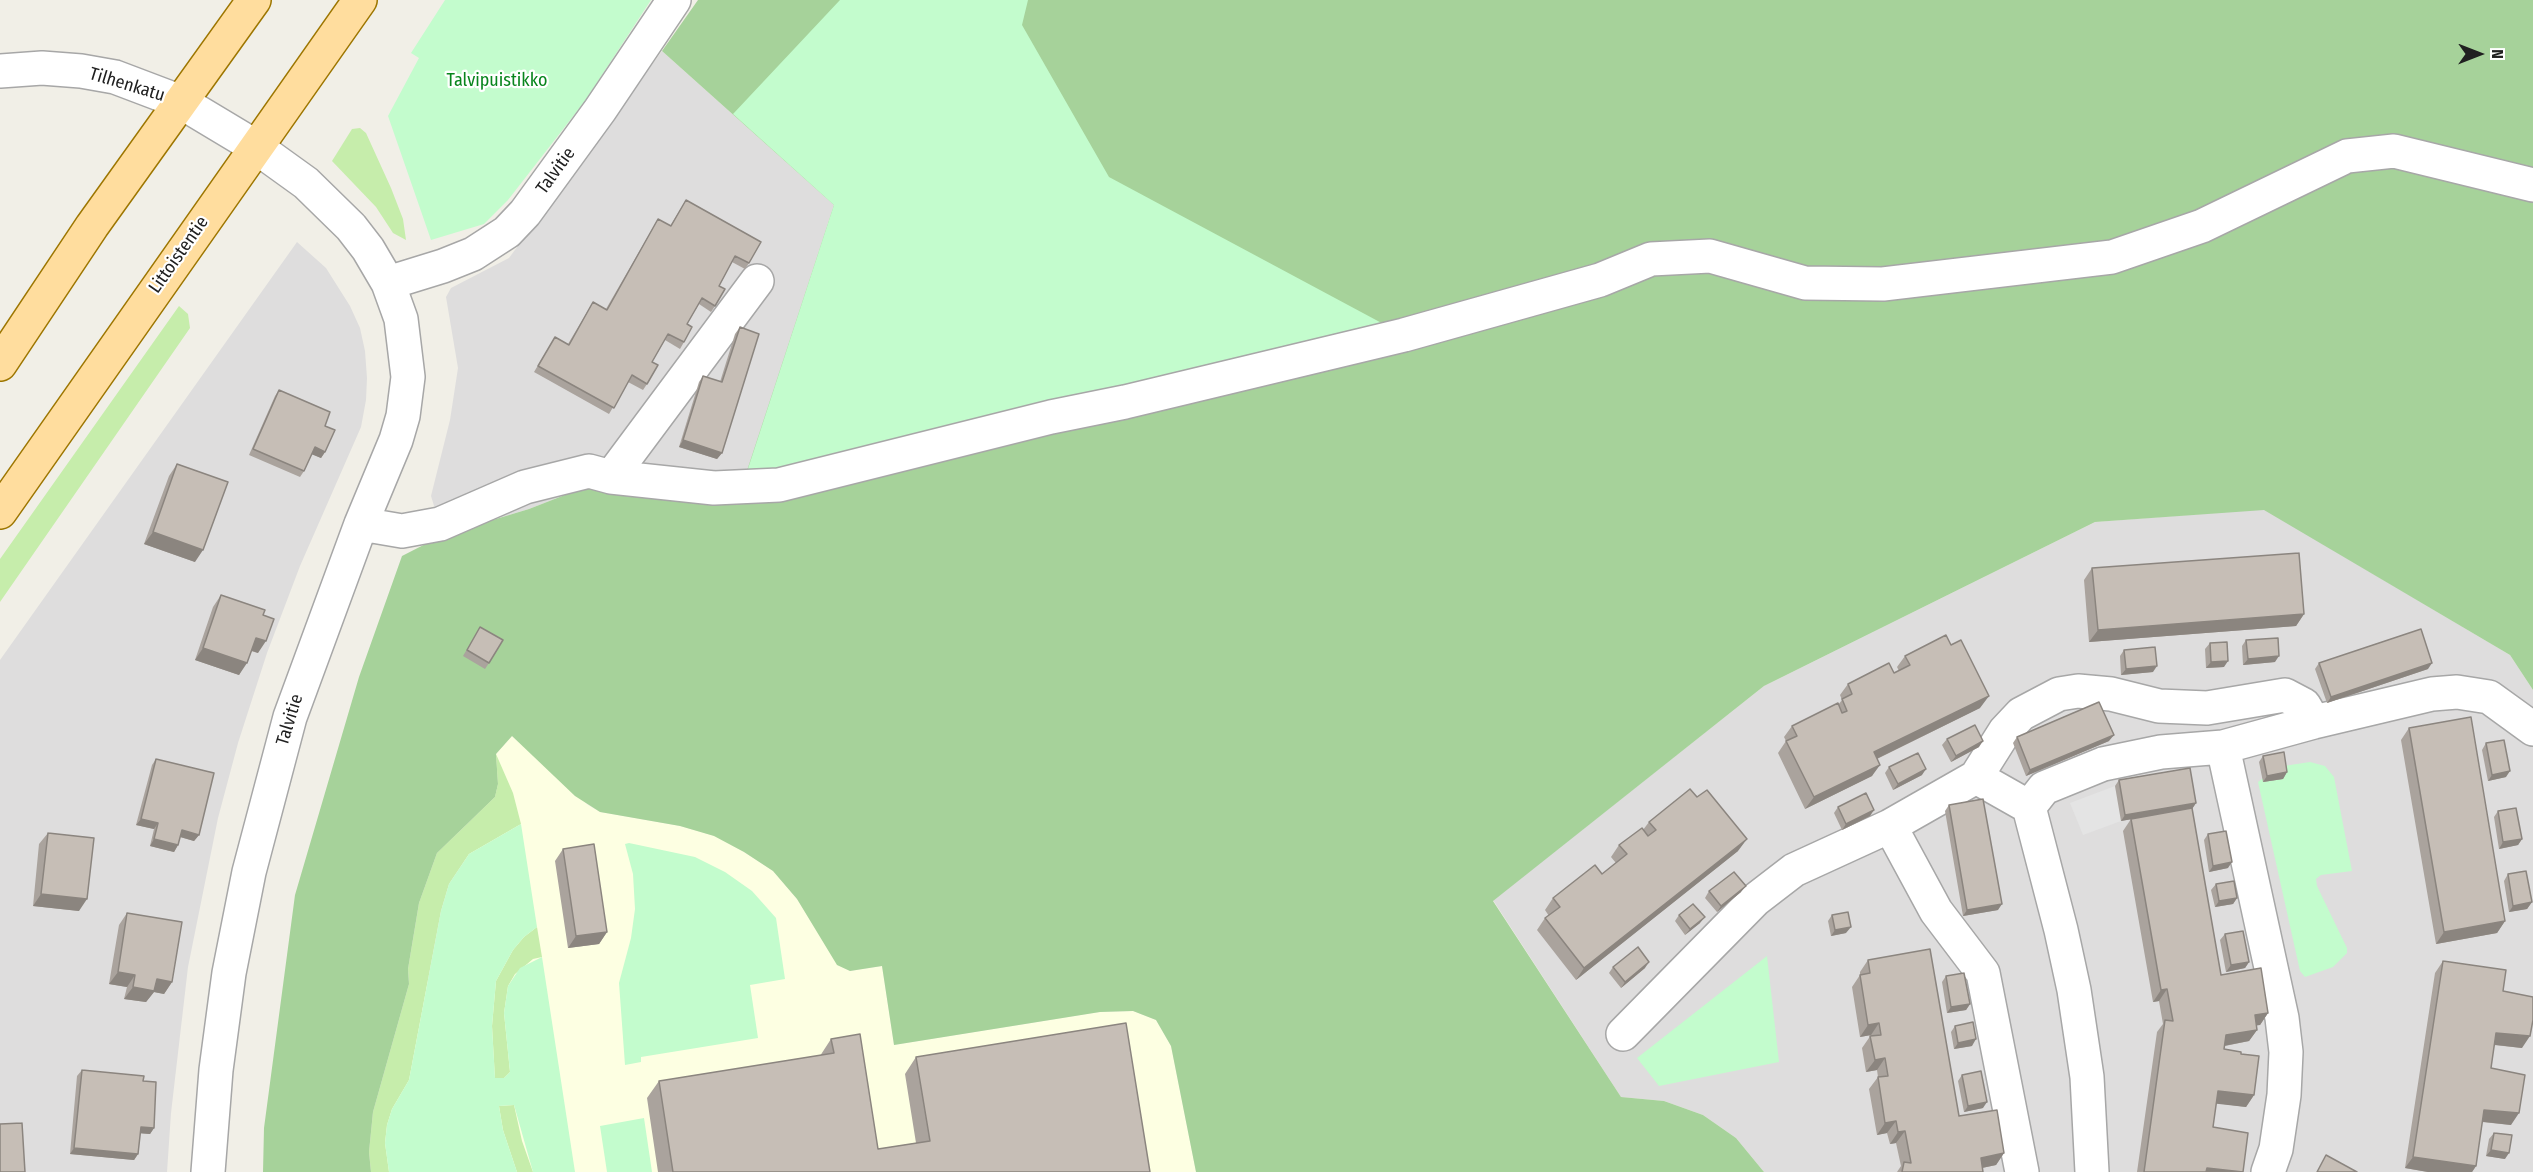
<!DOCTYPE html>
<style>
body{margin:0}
#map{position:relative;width:2533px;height:1172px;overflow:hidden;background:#f1efe7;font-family:"Fira Sans Condensed",sans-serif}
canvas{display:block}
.north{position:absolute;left:2449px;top:24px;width:60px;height:60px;-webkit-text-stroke:4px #fff;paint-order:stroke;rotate:90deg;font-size:16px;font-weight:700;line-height:24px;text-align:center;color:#202020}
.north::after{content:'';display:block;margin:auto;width:21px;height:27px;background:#202020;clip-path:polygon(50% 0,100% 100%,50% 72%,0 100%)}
</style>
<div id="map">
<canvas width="2533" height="1172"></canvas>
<div class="north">N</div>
</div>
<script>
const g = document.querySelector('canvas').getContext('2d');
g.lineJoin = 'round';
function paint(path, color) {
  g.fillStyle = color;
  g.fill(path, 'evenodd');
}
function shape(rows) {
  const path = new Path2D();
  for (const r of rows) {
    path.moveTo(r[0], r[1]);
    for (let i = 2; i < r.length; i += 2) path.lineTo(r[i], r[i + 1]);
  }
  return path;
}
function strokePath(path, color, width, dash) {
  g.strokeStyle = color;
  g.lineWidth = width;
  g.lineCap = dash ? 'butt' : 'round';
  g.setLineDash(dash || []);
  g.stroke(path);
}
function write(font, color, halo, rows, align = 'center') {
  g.font = font + ' "Fira Sans Condensed",sans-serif';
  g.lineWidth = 4.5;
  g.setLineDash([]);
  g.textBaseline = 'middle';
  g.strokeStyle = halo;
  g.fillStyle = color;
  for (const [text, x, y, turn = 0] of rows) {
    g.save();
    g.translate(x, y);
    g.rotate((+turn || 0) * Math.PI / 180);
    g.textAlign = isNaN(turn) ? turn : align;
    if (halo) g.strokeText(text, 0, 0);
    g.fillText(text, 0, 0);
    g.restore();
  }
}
paint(shape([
 [662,51,834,205,742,487,611,477,529,509,443,535,431,496,450,420,458,368,446,297,451,288,509,258],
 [297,242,326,268,350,306,360,328,365,351,367,378,366,400,361,427,300,566,267,653,238,743,218,818,188,967,171,1113,167,1172,0,1172,0,660],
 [2264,509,2510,655,2533,690,2533,1172,1764,1172,1736,1138,1703,1115,1664,1101,1621,1097,1493,900,1764,686,2095,522]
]), '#dedddd');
paint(shape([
 [512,736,588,805,600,812,680,826,715,836,744,852,773,871,797,899,838,965,850,971,882,966,894,1045,1100,1012,1133,1011,1156,1020,1171,1046,1196,1172,371,1172,496,754]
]), '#fdffe2');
paint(shape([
 [360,128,366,133,391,188,403,219,406,240,393,233,376,207,332,161,352,129],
 [179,306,188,314,190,328,0,602,0,559],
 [496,754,513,793,521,824,469,854,449,884,441,911,409,1080,392,1109,387,1125,385,1143,389,1172,371,1172,369,1152,373,1112,409,984,408,969,419,903,437,853,495,797,498,784],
 [537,927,542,957,533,959,515,974,508,986,504,1013,510,1072,504,1078,495,1079,492,1026,496,981,513,950,524,937],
 [514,1105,522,1141,533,1172,517,1172,503,1130,499,1106]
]), '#c6edab');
paint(shape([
 [698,0,2533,0,2533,690,2510,655,2264,510,2095,522,1764,686,1493,901,1621,1097,1664,1101,1703,1115,1736,1138,1764,1172,1196,1172,1171,1046,1156,1020,1133,1011,1100,1012,894,1045,882,966,850,971,837,965,797,899,773,871,744,852,714,836,680,826,600,812,575,796,512,736,496,754,498,784,495,797,437,853,419,903,408,969,409,984,373,1112,369,1152,371,1172,263,1172,264,1128,295,895,359,677,402,556,443,535,529,509,611,477,742,486,834,205,662,51]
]), '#a6d29a');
paint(shape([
 [445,0,651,0,585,101,508,200,484,224,431,240,388,116,419,58,411,53],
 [840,0,1028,0,1022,25,1109,177,1404,335,742,487,834,205,733,114],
 [2310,762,2325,766,2334,777,2352,871,2321,875,2316,879,2317,886,2347,948,2347,953,2333,967,2305,977,2300,971,2258,782,2277,767],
 [521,824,537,927,524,937,513,950,496,981,492,1026,495,1078,504,1078,510,1072,504,1013,508,986,520,968,542,957,575,1172,533,1172,514,1105,499,1106,503,1130,517,1172,389,1172,385,1143,387,1125,392,1109,409,1080,441,911,449,884,469,854],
 [629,843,695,857,725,872,752,891,776,918,785,979,750,985,758,1038,641,1057,641,1062,625,1065,619,983,631,938,635,909,633,874,625,844],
 [1767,956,1779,1062,1659,1086,1637,1058],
 [644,1118,652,1172,607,1172,600,1126]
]), '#c3fccd');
paint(shape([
 [2115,786,2121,821,2083,835,2070,803]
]), '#e4e4e4');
const minor = shape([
 [0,71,42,68,81,71,115,77,181,102,256,147,306,183,351,227,368,249,388,283,401,319,408,377,403,416,396,440,361,524,290,717,249,872,229,973,216,1070,208,1172],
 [388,283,443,266,473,254,507,232,525,213,600,110,674,0],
 [611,477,757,281],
 [361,524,402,531,440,524,525,487,589,471,611,477,714,488,779,485,1051,417,1125,402,1404,335,1600,280,1651,259,1710,256,1805,283,1883,284,2112,257,2202,226,2347,156,2394,151,2533,185],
 [2223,747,2282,1018,2286,1052,2284,1095,2276,1149,2268,1172],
 [1976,777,2005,731,2021,714,2059,694,2078,691,2111,694,2159,706,2207,708,2285,695,2304,705,2314,722],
 [1890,826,1936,911,1983,973,2022,1172],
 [1623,1034,1755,900,1794,870,1890,826,1976,777,2029,807],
 [2092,1172,2087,1077,2074,990,2061,930,2029,807,2044,788,2103,764,2161,752,2223,747,2314,722,2432,694,2457,692,2489,697,2533,729]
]);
const major = shape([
 [0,364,92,226,254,0],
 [0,512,360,0]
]);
strokePath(minor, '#a7a7a7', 36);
strokePath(major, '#9d7600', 36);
strokePath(minor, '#fff', 33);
strokePath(major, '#ffdd9e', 33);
paint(shape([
 [686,200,749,263,745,269,732,262,719,286,715,306,711,312,699,304,687,324,684,342,680,349,665,340,652,362,647,384,643,390,628,382,609,414,534,372,555,337,568,344,593,302,606,309,658,219,670,226],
 [740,327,722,453,717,459,679,447,699,382,703,376,720,382,735,334],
 [279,390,325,426,325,452,321,458,312,454,304,471,300,477,249,455,275,396],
 [177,464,195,562,144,544,169,476],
 [2092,568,2304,614,2296,626,2089,642,2084,580],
 [221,595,263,615,258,653,251,651,239,675,195,660,213,607],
 [480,627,489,663,485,669,463,656],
 [2246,640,2275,662,2243,665,2242,646],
 [2210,643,2224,667,2206,668,2205,649],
 [2124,650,2153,672,2121,675,2120,656],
 [1905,656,1980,708,1877,759,1872,776,1805,809,1778,753,1786,741,1784,737,1792,726,1838,705,1842,700,1840,695,1848,684,1894,673,1899,671,1897,667],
 [2319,663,2428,669,2327,703,2315,669],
 [2409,728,2505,921,2497,933,2436,944,2401,740],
 [2017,737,2109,741,2026,776,2013,743],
 [1947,739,1979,747,1951,762,1942,745],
 [2486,743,2506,777,2488,781,2482,750],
 [2263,756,2287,772,2283,779,2263,782,2259,762],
 [156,759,199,835,194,841,180,837,178,845,174,852,150,846,154,829,136,825,152,765],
 [1889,767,1922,775,1893,790,1885,773],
 [2119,780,2196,803,2192,809,2221,975,2268,1013,2260,1025,2256,1025,2257,1030,2249,1041,2225,1046,2224,1049,2254,1095,2246,1107,2216,1103,2213,1127,2243,1172,2137,1172,2157,1032,2163,1024,2159,1001,2153,1002,2123,831,2131,819,2121,821,2115,786],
 [1949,805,1998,910,1963,916,1945,811],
 [1838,807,1870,816,1842,830,1834,813],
 [2498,811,2522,839,2518,845,2499,849,2494,817],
 [1649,822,1738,851,1576,980,1537,930,1545,918,1549,916,1545,910,1553,898,1602,874,1616,863,1611,857,1619,845,1643,830],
 [48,833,79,911,33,906,39,844],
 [2208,834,2228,868,2209,872,2204,840],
 [563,849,607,932,599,944,568,948,555,861],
 [2508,874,2532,902,2527,909,2509,912,2504,881],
 [2216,884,2237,898,2233,904,2215,907,2211,890],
 [1709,891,1741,892,1717,912,1705,898],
 [127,913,172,982,164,994,154,992,146,1002,124,999,127,987,109,984,119,925],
 [1679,915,1700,923,1685,935,1675,921],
 [1832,915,1846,933,1831,936,1828,921],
 [2225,934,2249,962,2245,968,2226,972,2220,940],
 [1868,960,1959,1116,2004,1153,1996,1165,1982,1168,1983,1172,1897,1172,1901,1166,1896,1143,1890,1144,1887,1133,1877,1135,1869,1089,1878,1077,1877,1070,1866,1072,1862,1048,1871,1035,1860,1037,1852,987,1860,975,1860,972],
 [2443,961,2503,991,2522,1048,2494,1045,2491,1068,2511,1125,2482,1122,2476,1166,2472,1172,2428,1172,2405,1168,2435,973],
 [1613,967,1645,968,1621,988,1609,973],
 [1946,976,1970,1004,1966,1010,1947,1013,1942,982],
 [1955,1026,1972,1046,1954,1049,1951,1032],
 [831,1039,878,1149,916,1143,905,1074,916,1057,1150,1172,658,1172,647,1098,659,1081,820,1056],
 [82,1070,143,1081,154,1128,150,1134,140,1133,138,1154,134,1160,70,1154,77,1076],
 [1962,1075,1983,1108,1964,1112,1958,1081],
 [2494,1133,2505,1159,2486,1156,2489,1139]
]), '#aaa39d');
paint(shape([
 [683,440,722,453,717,459,679,447],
 [315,447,325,452,321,458,311,454],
 [153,532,203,550,195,562,144,544],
 [2304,614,2296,626,2089,642,2098,630],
 [256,638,266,641,258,653,247,649],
 [203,648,247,663,239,675,195,660],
 [2279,656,2275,662,2243,665,2248,659],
 [2228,661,2224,667,2206,668,2211,662],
 [2432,663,2428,669,2327,703,2331,697],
 [2157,666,2153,672,2121,675,2126,669],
 [1989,696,1980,708,1866,764,1874,752],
 [2114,735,2109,741,2026,776,2030,770],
 [1983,741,1979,747,1951,762,1956,756],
 [1880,765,1872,776,1805,809,1814,797],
 [1926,769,1922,775,1893,790,1898,784],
 [2510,771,2506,777,2488,781,2492,775],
 [2287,772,2283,779,2263,782,2267,776],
 [2196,803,2192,809,2121,821,2125,815],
 [1874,810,1870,816,1842,830,1846,824],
 [141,819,158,823,154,829,136,825],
 [182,830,199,835,194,841,177,836],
 [154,839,178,845,174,852,150,846],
 [1747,839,1738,851,1576,980,1584,968],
 [2522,839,2518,845,2499,849,2503,842],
 [2232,862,2228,868,2209,872,2213,866],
 [1746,886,1741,892,1717,912,1721,906],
 [41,894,87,899,79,911,33,906],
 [2237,898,2233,904,2215,907,2219,901],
 [2532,902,2527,909,2509,912,2513,906],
 [2002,904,1998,910,1963,916,1967,910],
 [1705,917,1700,923,1685,935,1690,929],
 [2505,921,2497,933,2436,944,2444,932],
 [1851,927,1846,933,1831,936,1835,930],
 [607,932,599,944,568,948,576,936],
 [1649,962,1645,968,1621,988,1625,982],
 [2249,962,2245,968,2226,972,2231,965],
 [118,972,135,975,127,987,109,984],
 [157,979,172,982,164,994,154,992,146,1002,124,999,133,987],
 [2167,989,2159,1001,2153,1002,2161,990],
 [1970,1004,1966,1010,1947,1013,1951,1007],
 [2268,1013,2260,1025,2246,1027,2255,1015],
 [1879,1023,1871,1035,1860,1037,1868,1025],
 [2257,1030,2249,1041,2218,1047,2226,1035],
 [2496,1033,2530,1036,2522,1048,2488,1044],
 [1976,1039,1972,1046,1954,1049,1958,1043],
 [1885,1058,1877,1070,1866,1072,1875,1060],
 [2218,1091,2254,1095,2246,1107,2210,1103],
 [1987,1102,1983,1108,1964,1112,1968,1106],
 [2484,1110,2519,1113,2511,1125,2476,1121],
 [1896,1121,1887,1133,1877,1135,1885,1123],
 [141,1127,154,1128,150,1134,136,1133],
 [1905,1131,1896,1143,1890,1144,1898,1132],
 [74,1148,138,1154,134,1160,70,1154],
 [2491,1150,2509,1153,2505,1159,2486,1156],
 [2004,1153,1996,1165,1972,1170,1981,1158],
 [2413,1157,2476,1166,2472,1172,2428,1172,2405,1168],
 [2207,1168,2243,1172,2204,1172]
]), '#8b857f');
const building = shape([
 [686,200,761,242,749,263,735,256,719,286,725,289,715,306,702,298,687,324,692,327,684,342,668,334,652,362,658,365,647,384,632,375,614,408,538,366,555,337,569,345,593,302,607,310,658,219,671,226,686,200],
 [740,327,759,334,722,453,683,440,703,376,722,382,740,327],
 [279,390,330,412,325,426,335,430,325,452,315,447,304,471,253,449,279,390],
 [177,464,228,482,203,550,153,532,177,464],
 [2299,553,2304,614,2098,630,2092,568,2299,553],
 [221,595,265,610,263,615,274,619,266,641,256,638,247,663,203,648,221,595],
 [480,627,503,640,489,663,467,650,480,627],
 [2421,629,2432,663,2331,697,2319,663,2421,629],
 [1946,635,1951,645,1961,640,1989,696,1874,752,1880,765,1814,797,1786,741,1797,736,1792,726,1838,703,1842,713,1847,711,1842,699,1852,694,1848,684,1889,663,1894,673,1910,665,1905,656,1946,635],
 [2278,638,2279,656,2248,659,2246,640,2278,638],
 [2227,642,2228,661,2211,662,2210,643,2227,642],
 [2155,647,2157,666,2126,669,2124,650,2155,647],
 [2099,702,2114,735,2030,770,2017,737,2099,702],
 [2471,717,2505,921,2444,932,2409,728,2471,717],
 [1975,725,1983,741,1956,756,1947,739,1975,725],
 [2504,740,2510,771,2492,775,2486,743,2504,740],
 [2284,752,2287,772,2267,776,2263,756,2284,752],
 [1918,753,1926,769,1898,784,1889,767,1918,753],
 [156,759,214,773,199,835,182,830,178,845,154,839,158,823,141,819,156,759],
 [2190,768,2196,803,2125,815,2119,780,2190,768],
 [1690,789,1697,797,1707,790,1747,839,1584,968,1545,918,1560,907,1553,898,1595,865,1602,874,1627,854,1619,845,1642,828,1648,836,1656,830,1649,822,1690,789],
 [1866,793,1874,810,1846,824,1838,807,1866,793],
 [1983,799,2002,904,1967,910,1949,805,1983,799],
 [2192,808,2221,975,2261,968,2268,1013,2255,1015,2257,1030,2226,1035,2224,1049,2241,1052,2241,1054,2259,1056,2254,1095,2218,1091,2213,1127,2248,1133,2243,1172,2207,1168,2206,1172,2144,1172,2165,1020,2173,1021,2167,989,2161,990,2131,819,2192,808],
 [2516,808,2522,839,2503,842,2498,811,2516,808],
 [2226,831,2232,862,2213,866,2208,834,2226,831],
 [48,833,94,838,87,899,41,894,48,833],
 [594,844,607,932,576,936,563,849,594,844],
 [2526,871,2532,902,2513,906,2508,874,2526,871],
 [1734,872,1746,886,1721,906,1709,891,1734,872],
 [2234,881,2237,898,2219,901,2216,884,2234,881],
 [1693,904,1705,917,1690,929,1679,915,1693,904],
 [1848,912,1851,927,1835,930,1832,915,1848,912],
 [127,913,182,922,172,982,157,979,154,991,133,987,135,975,118,972,127,913],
 [2243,931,2249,962,2231,965,2225,934,2243,931],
 [1638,947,1649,962,1625,982,1613,967,1638,947],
 [1930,949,1959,1116,1997,1110,2004,1153,1981,1158,1983,1172,1902,1172,1904,1162,1911,1163,1905,1131,1898,1132,1896,1121,1885,1123,1878,1077,1888,1076,1885,1058,1875,1060,1870,1036,1881,1035,1879,1023,1868,1025,1860,975,1870,973,1868,960,1930,949],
 [2443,961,2506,970,2503,991,2533,997,2533,1020,2530,1036,2496,1033,2491,1068,2525,1075,2519,1113,2484,1110,2476,1166,2413,1157,2443,961],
 [1964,973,1970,1004,1951,1007,1946,976,1964,973],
 [1973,1022,1976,1039,1958,1043,1955,1026,1973,1022],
 [1126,1023,1150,1172,673,1172,659,1081,834,1053,831,1039,860,1034,878,1149,930,1141,916,1057,1126,1023],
 [82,1070,144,1076,143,1081,156,1082,154,1128,141,1127,138,1154,74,1148,82,1070],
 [1981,1071,1987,1102,1968,1106,1962,1075,1981,1071],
 [22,1123,25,1172,0,1172,0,1124,22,1123],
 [2494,1133,2512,1135,2509,1153,2491,1150,2494,1133],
 [2326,1155,2357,1172,2317,1172,2326,1155]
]);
paint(building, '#c6beb6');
strokePath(building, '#8b857f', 1.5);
write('18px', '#08851d', '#fff', [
 ["Talvipuistikko",497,81]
]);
write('18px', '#202020', '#fff', [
 ["Tilhenkatu",127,85,17],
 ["Talvitie",556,171,-54],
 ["Littoistentie",179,255,-55],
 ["Talvitie",290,720,-73]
]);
</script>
